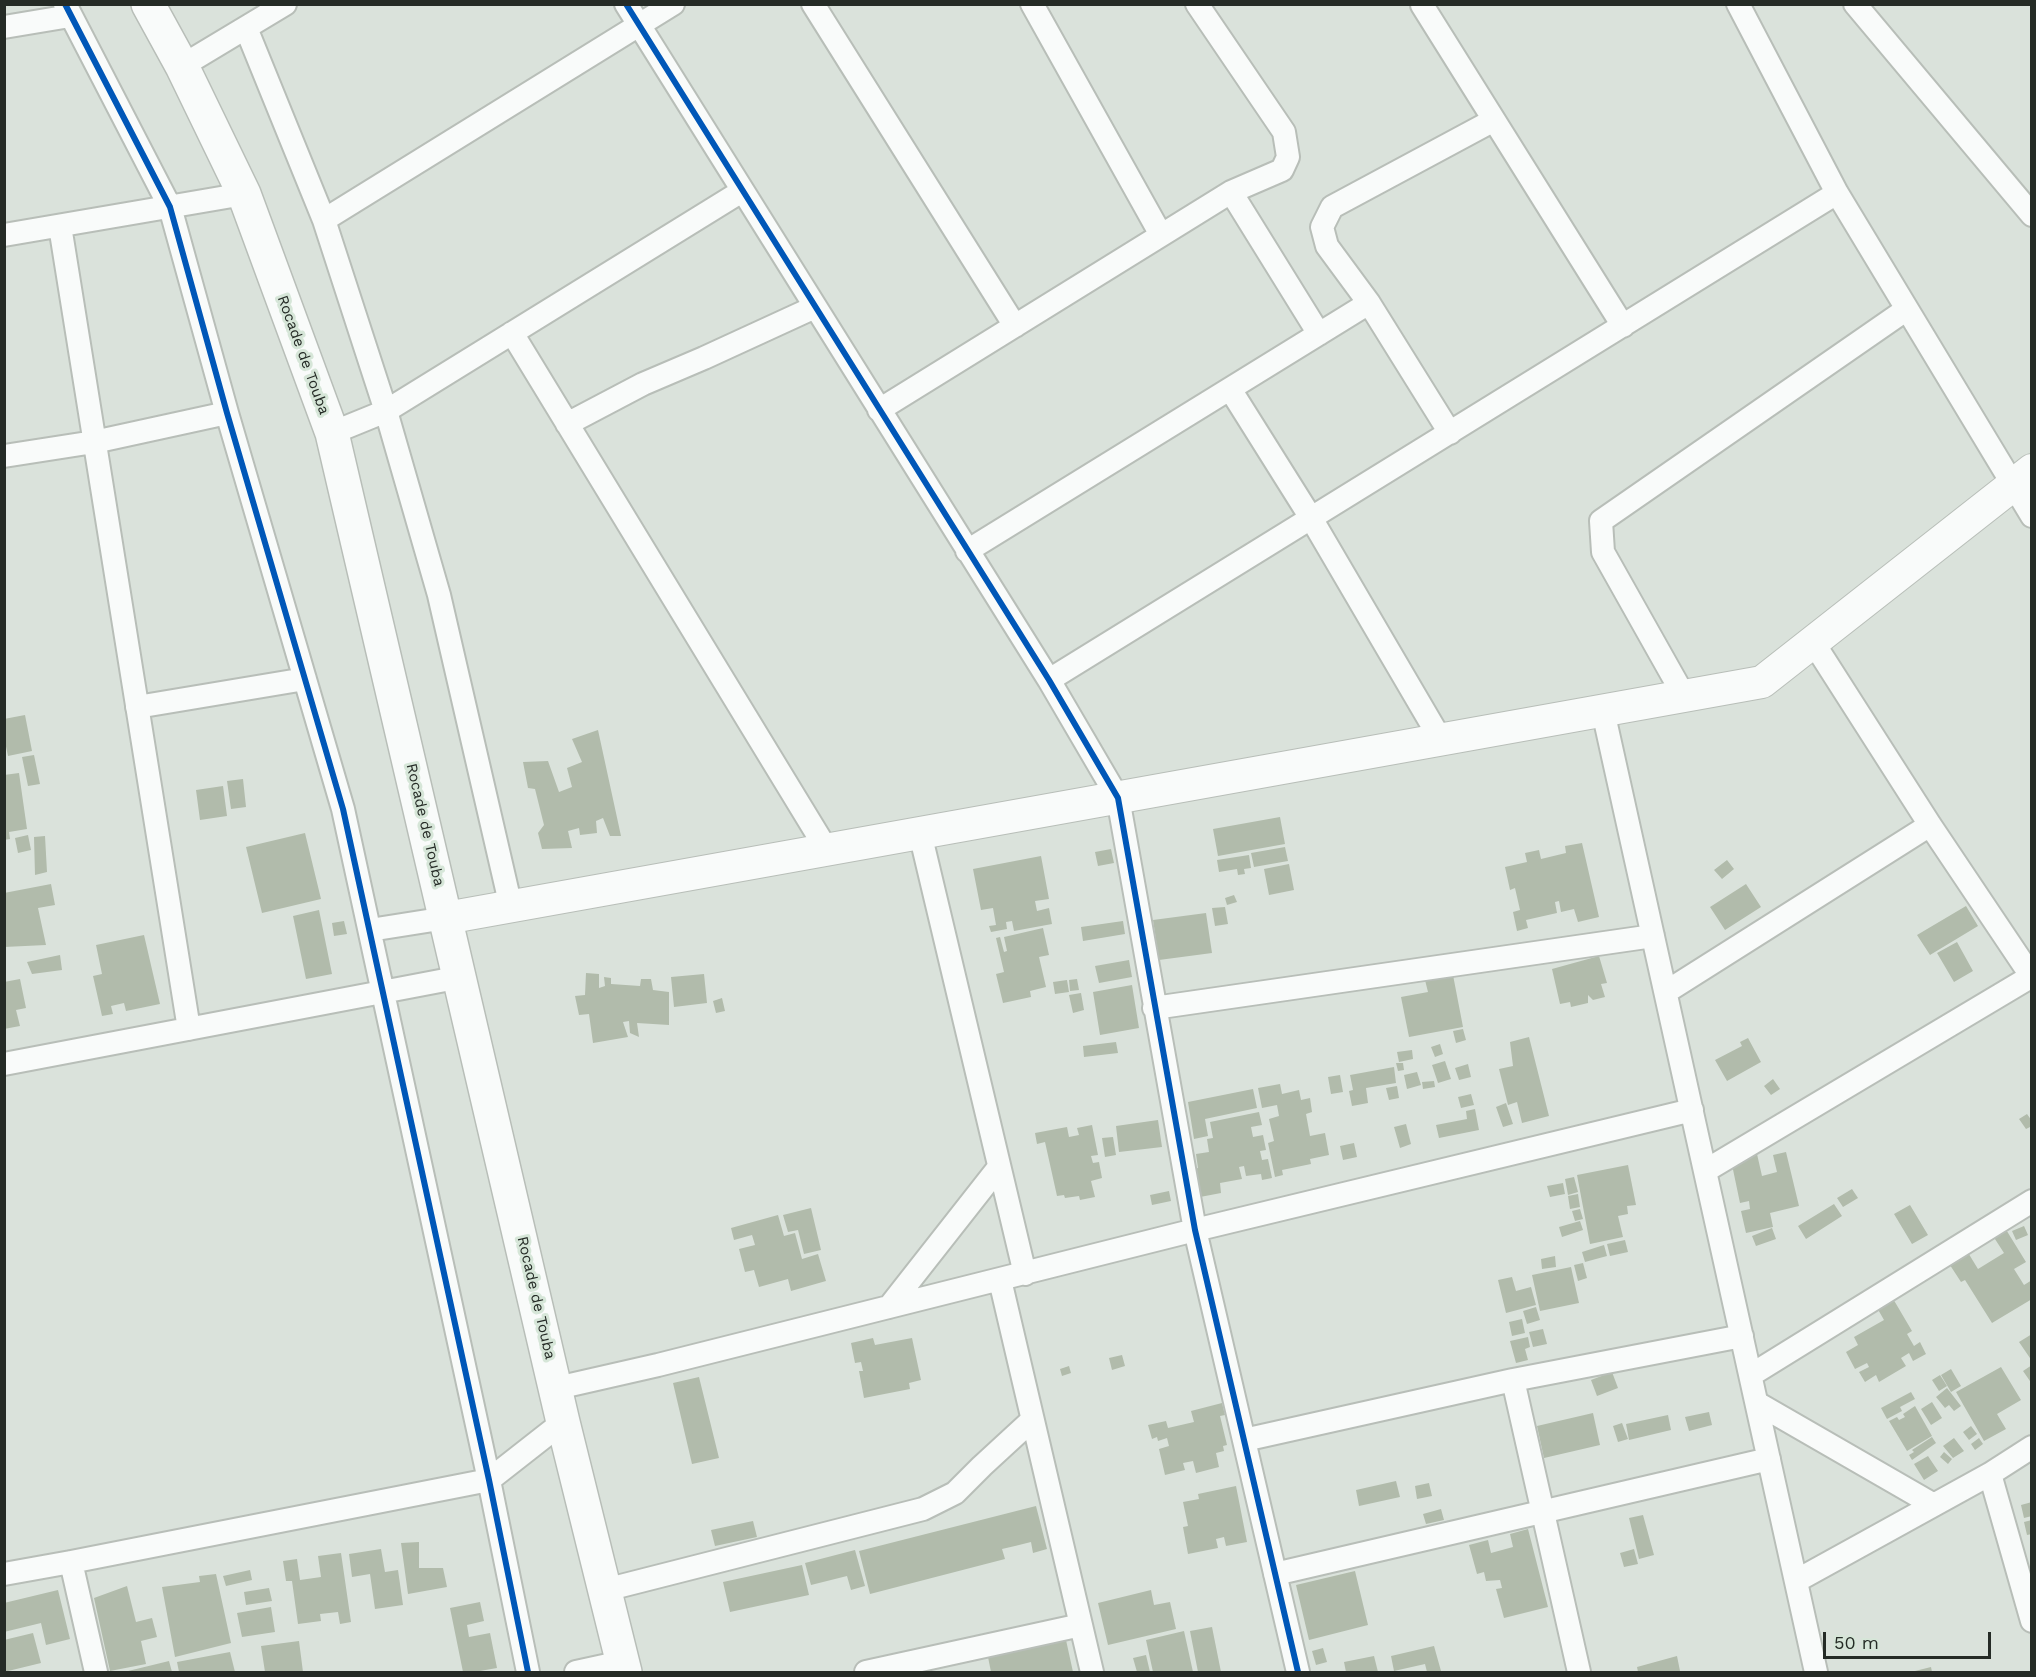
<!DOCTYPE html>
<style>
body{margin:0}
#map{position:relative;width:2036px;height:1677px;overflow:hidden;background:#dae2db;font-family:"Work Sans",sans-serif}
canvas{display:block}
.frame{position:absolute;inset:0;border:6px solid #252b26;pointer-events:none}
.scale{position:absolute;left:1823px;top:1632px;width:168px;height:27px;box-sizing:border-box;border:3px solid #252b26;border-top:0;padding-left:8px;font-size:18px;line-height:21px;white-space:nowrap;color:#252b26;-webkit-text-stroke:4px #d6e6d8;paint-order:stroke}
</style>
<div id="map">
<canvas width="2036" height="1677"></canvas>
<div class="frame"></div>
<div class="scale">50 m</div>
</div>
<script>
const g = document.querySelector('canvas').getContext('2d');
g.lineJoin = 'round';
function paint(path, color) {
  g.fillStyle = color;
  g.fill(path, 'evenodd');
}
function shape(rows) {
  const path = new Path2D();
  for (const r of rows) {
    path.moveTo(r[0], r[1]);
    for (let i = 2; i < r.length; i += 2) path.lineTo(r[i], r[i + 1]);
  }
  return path;
}
function strokePath(path, color, width, dash) {
  g.strokeStyle = color;
  g.lineWidth = width;
  g.lineCap = dash ? 'butt' : 'round';
  g.setLineDash(dash || []);
  g.stroke(path);
}
function write(font, color, halo, rows, align = 'center') {
  g.font = font + ' "Work Sans",sans-serif';
  g.lineWidth = 6;
  g.setLineDash([]);
  g.textBaseline = 'middle';
  g.strokeStyle = halo;
  g.fillStyle = color;
  for (const [text, x, y, turn = 0] of rows) {
    g.save();
    g.translate(x, y);
    g.rotate((+turn || 0) * Math.PI / 180);
    g.textAlign = isNaN(turn) ? turn : align;
    if (halo) g.strokeText(text, 0, 0);
    g.fillText(text, 0, 0);
    g.restore();
  }
}
paint(shape([
 [25,715,32,751,8,756,4,737,4,719],
 [598,730,621,836,610,836,603,818,596,821,597,833,580,835,579,828,568,831,572,848,542,849,538,833,544,825,535,789,528,788,523,762,548,761,559,792,572,787,567,768,582,762,572,739],
 [34,755,40,784,28,786,22,757],
 [19,773,27,829,9,832,10,839,4,840,4,775],
 [243,779,246,807,231,809,227,781],
 [223,786,227,816,200,820,196,790],
 [1280,817,1285,844,1218,856,1213,829],
 [305,833,321,899,262,913,246,847],
 [28,835,31,850,18,853,15,838],
 [45,836,47,872,35,875,34,837],
 [1582,843,1599,917,1578,922,1574,909,1561,912,1559,901,1555,902,1557,913,1526,920,1528,928,1517,931,1513,912,1520,910,1515,888,1510,890,1505,867,1527,862,1525,853,1539,850,1541,859,1566,853,1565,846],
 [1285,847,1288,861,1254,867,1251,853],
 [1111,849,1114,863,1098,866,1095,852],
 [1249,855,1251,868,1244,869,1245,874,1238,875,1237,869,1219,872,1217,860],
 [1041,856,1049,899,1035,901,1037,911,1049,908,1052,924,1014,931,1012,921,1006,922,1007,929,991,932,989,926,996,925,993,908,981,910,973,869],
 [1727,860,1734,869,1722,879,1714,870],
 [1289,864,1294,890,1269,895,1264,869],
 [51,884,55,905,38,908,46,945,4,947,4,893],
 [1746,884,1761,907,1725,930,1710,907],
 [1234,895,1237,902,1227,905,1225,898],
 [1966,906,1978,926,1930,955,1917,935],
 [1225,907,1228,924,1215,926,1212,908],
 [319,910,332,974,306,979,293,916],
 [1206,913,1212,953,1159,960,1153,920],
 [344,921,347,934,334,936,332,923],
 [1123,921,1125,934,1083,941,1081,927],
 [1043,928,1049,955,1039,957,1046,987,1030,991,1031,997,1003,1003,996,974,1004,972,996,938,1000,937,1004,952,1007,951,1004,937],
 [144,935,160,1004,126,1011,124,1003,111,1006,113,1014,102,1016,93,976,102,974,96,945],
 [1957,942,1973,971,1954,982,1937,953],
 [60,955,62,970,32,974,27,962],
 [1599,956,1607,983,1601,984,1605,997,1593,1000,1588,995,1588,1003,1571,1007,1570,1002,1560,1004,1552,969],
 [1129,960,1132,977,1099,983,1095,966],
 [586,973,599,974,599,988,605,986,604,977,611,978,611,984,640,986,641,979,651,979,653,990,669,992,669,1025,637,1023,639,1037,630,1033,629,1021,623,1022,628,1037,593,1043,589,1014,579,1015,575,996,585,995],
 [704,974,707,1003,674,1007,671,977],
 [1453,975,1463,1027,1409,1037,1401,997,1428,992,1425,980],
 [20,979,26,1008,16,1010,20,1026,4,1029,4,982],
 [1077,979,1079,990,1070,991,1069,980],
 [1067,980,1069,992,1055,994,1053,982],
 [1132,985,1139,1028,1100,1035,1093,992],
 [1081,993,1084,1010,1073,1013,1069,995],
 [722,998,725,1011,716,1013,713,1001],
 [1463,1029,1466,1040,1456,1043,1453,1031],
 [1529,1037,1549,1116,1522,1123,1517,1102,1508,1105,1499,1069,1513,1066,1510,1042],
 [1748,1038,1761,1062,1727,1081,1715,1060,1742,1046,1740,1042],
 [1116,1042,1118,1053,1084,1057,1083,1046],
 [1440,1044,1443,1054,1435,1057,1431,1047],
 [1412,1050,1413,1059,1399,1062,1397,1052],
 [1445,1061,1451,1079,1438,1083,1432,1065],
 [1396,1063,1403,1063,1404,1070,1398,1071],
 [1468,1064,1471,1077,1459,1080,1455,1068],
 [1394,1067,1396,1083,1366,1088,1368,1103,1352,1106,1349,1091,1353,1090,1350,1075],
 [1417,1072,1421,1085,1407,1089,1404,1075],
 [1340,1075,1343,1092,1331,1094,1328,1077],
 [1773,1079,1780,1089,1771,1095,1764,1086],
 [1434,1081,1435,1087,1423,1089,1422,1082],
 [1280,1084,1282,1094,1299,1090,1301,1100,1310,1098,1312,1112,1306,1114,1310,1136,1325,1133,1329,1155,1310,1159,1311,1164,1282,1170,1283,1175,1275,1177,1268,1143,1274,1141,1269,1119,1279,1116,1277,1105,1262,1108,1258,1088],
 [1397,1086,1399,1098,1389,1100,1386,1088],
 [1253,1089,1257,1108,1205,1119,1208,1136,1194,1139,1188,1102],
 [1471,1094,1474,1105,1461,1108,1458,1097],
 [1506,1103,1513,1124,1503,1127,1496,1107],
 [1475,1109,1479,1130,1439,1138,1436,1125,1467,1119,1466,1111],
 [1259,1112,1262,1125,1251,1127,1253,1137,1263,1135,1266,1150,1260,1151,1262,1160,1268,1159,1272,1178,1262,1180,1261,1174,1246,1176,1244,1166,1239,1167,1242,1179,1220,1183,1221,1193,1200,1197,1194,1169,1198,1168,1196,1154,1209,1152,1207,1139,1213,1138,1210,1122],
 [2027,1114,2032,1121,2032,1126,2026,1129,2019,1119],
 [1158,1120,1162,1147,1119,1152,1116,1126],
 [1406,1124,1411,1144,1400,1148,1394,1127],
 [1092,1125,1098,1155,1091,1156,1093,1163,1099,1162,1102,1178,1091,1181,1095,1197,1080,1200,1079,1196,1065,1198,1064,1195,1057,1196,1045,1142,1037,1144,1035,1133,1067,1127,1069,1137,1079,1135,1077,1128],
 [1113,1137,1116,1155,1105,1157,1102,1138],
 [1354,1143,1357,1157,1343,1160,1340,1146],
 [1786,1152,1799,1206,1770,1213,1773,1227,1746,1233,1741,1211,1750,1209,1749,1201,1740,1203,1731,1160,1757,1154,1762,1176,1777,1172,1773,1155],
 [1628,1165,1636,1205,1627,1206,1628,1214,1618,1216,1623,1237,1590,1244,1577,1175],
 [1574,1177,1578,1192,1568,1195,1565,1179],
 [1563,1183,1565,1194,1550,1197,1547,1186],
 [1852,1189,1858,1198,1843,1207,1837,1198],
 [1169,1191,1171,1201,1152,1205,1150,1195],
 [1578,1194,1580,1207,1570,1209,1568,1196],
 [1834,1204,1842,1216,1806,1239,1798,1226],
 [1910,1205,1928,1235,1912,1244,1894,1214],
 [811,1208,821,1250,804,1254,798,1230,788,1232,783,1215],
 [1580,1209,1583,1219,1575,1221,1572,1211],
 [778,1215,784,1236,795,1233,802,1259,818,1254,826,1281,791,1291,788,1279,759,1287,754,1270,745,1272,739,1249,755,1245,752,1235,734,1240,731,1228],
 [1580,1221,1583,1230,1562,1237,1559,1227],
 [2024,1226,2028,1235,2016,1240,2012,1231],
 [1772,1228,1776,1239,1756,1246,1752,1236],
 [2005,1228,2026,1262,2014,1269,2024,1285,2032,1280,2032,1299,1992,1323,1965,1280,1961,1282,1948,1262,1967,1251,1978,1269,2004,1253,1993,1236],
 [1625,1240,1628,1252,1610,1256,1607,1244],
 [1604,1245,1607,1256,1585,1262,1582,1252],
 [1555,1256,1556,1267,1542,1269,1541,1259],
 [1583,1263,1587,1278,1578,1281,1574,1265],
 [1571,1267,1579,1303,1540,1311,1532,1275],
 [1512,1277,1516,1291,1531,1287,1536,1305,1506,1313,1498,1280],
 [1892,1297,1912,1331,1907,1334,1914,1346,1920,1342,1926,1354,1913,1361,1909,1353,1901,1358,1906,1366,1879,1382,1876,1375,1865,1382,1859,1372,1869,1367,1867,1363,1855,1369,1846,1352,1858,1345,1854,1337,1884,1320,1876,1306],
 [1536,1307,1540,1320,1527,1324,1523,1311],
 [1522,1319,1525,1333,1512,1336,1509,1322],
 [1543,1329,1547,1344,1533,1347,1529,1332],
 [2032,1334,2032,1361,2019,1342],
 [1528,1337,1530,1347,1525,1349,1528,1360,1516,1363,1510,1341],
 [873,1338,875,1345,912,1338,921,1380,909,1383,910,1389,864,1398,859,1371,863,1371,861,1362,855,1363,851,1343],
 [1122,1355,1125,1366,1112,1370,1109,1358],
 [2032,1365,2032,1384,2023,1371],
 [1069,1366,1071,1373,1062,1376,1060,1369],
 [2001,1367,2021,1400,1997,1414,2006,1429,1984,1441,1956,1392],
 [1951,1369,1961,1386,1951,1392,1941,1375],
 [1612,1372,1618,1388,1597,1396,1591,1380],
 [1940,1375,1947,1386,1939,1391,1932,1380],
 [699,1377,719,1458,692,1464,673,1383],
 [1947,1388,1961,1406,1954,1411,1949,1405,1945,1408,1936,1397],
 [1911,1392,1915,1399,1900,1407,1902,1411,1887,1419,1881,1408],
 [1932,1402,1942,1418,1931,1425,1921,1409],
 [1222,1403,1225,1415,1220,1416,1227,1445,1223,1446,1224,1451,1216,1453,1219,1467,1196,1473,1193,1461,1183,1463,1185,1470,1165,1475,1159,1449,1169,1446,1167,1438,1158,1441,1157,1437,1152,1439,1148,1425,1166,1421,1168,1428,1194,1422,1191,1411],
 [1915,1406,1932,1436,1907,1451,1889,1421,1897,1417,1899,1420,1905,1417,1903,1414],
 [1709,1412,1712,1425,1689,1431,1685,1417],
 [1593,1413,1600,1445,1544,1458,1537,1426],
 [1668,1415,1671,1430,1629,1440,1626,1424],
 [1622,1423,1628,1439,1618,1442,1613,1426],
 [1971,1426,1977,1434,1969,1440,1963,1432],
 [1932,1437,1936,1443,1912,1460,1909,1455,1914,1452,1912,1450],
 [1954,1438,1964,1451,1953,1458,1943,1446],
 [1979,1438,1983,1444,1975,1450,1971,1444],
 [1944,1452,1952,1459,1948,1464,1940,1457],
 [1928,1456,1938,1471,1924,1480,1914,1464],
 [1396,1481,1400,1497,1359,1506,1356,1490],
 [1429,1483,1432,1496,1417,1499,1415,1486],
 [1236,1486,1247,1542,1226,1546,1224,1537,1216,1539,1218,1548,1188,1554,1183,1527,1188,1526,1183,1502,1199,1499,1198,1494],
 [2032,1502,2032,1516,2024,1518,2021,1505],
 [1036,1506,1047,1549,1033,1553,1031,1542,1015,1546,1002,1549,1005,1559,870,1594,859,1551],
 [1441,1509,1444,1520,1426,1524,1423,1514],
 [1643,1515,1654,1555,1639,1559,1629,1518],
 [2032,1520,2032,1534,2027,1535,2024,1522],
 [753,1521,757,1537,715,1546,711,1530],
 [1528,1529,1548,1607,1504,1618,1496,1589,1502,1588,1500,1580,1486,1581,1484,1572,1477,1574,1469,1545,1488,1540,1491,1553,1513,1547,1510,1534],
 [419,1542,419,1568,443,1568,447,1587,408,1594,401,1543],
 [381,1549,385,1572,398,1570,403,1605,375,1609,370,1574,352,1577,349,1554],
 [1634,1549,1638,1564,1624,1567,1620,1553],
 [855,1550,865,1586,851,1590,847,1576,811,1585,805,1563],
 [341,1553,351,1622,340,1624,338,1612,320,1614,321,1621,298,1624,292,1581,286,1581,283,1561,297,1559,300,1580,321,1577,318,1556],
 [802,1565,809,1595,730,1612,723,1582],
 [250,1570,252,1580,226,1586,223,1576],
 [1355,1571,1368,1625,1309,1640,1296,1585],
 [216,1574,231,1643,175,1657,162,1587,200,1582,199,1576],
 [127,1586,136,1622,152,1618,157,1637,141,1641,146,1664,110,1671,94,1598],
 [269,1588,272,1601,246,1605,244,1592],
 [58,1590,70,1639,46,1645,41,1623,4,1632,4,1603],
 [1151,1590,1154,1605,1170,1602,1176,1629,1108,1645,1098,1603],
 [480,1602,484,1621,467,1625,469,1637,490,1633,497,1668,474,1672,463,1672,450,1608],
 [271,1607,275,1632,242,1637,237,1613],
 [1212,1627,1221,1672,1198,1672,1190,1631],
 [1184,1631,1193,1672,1153,1672,1146,1640],
 [33,1633,41,1663,4,1672,4,1640],
 [1066,1640,1073,1672,991,1672,988,1657],
 [299,1641,303,1672,265,1672,261,1646],
 [1434,1646,1441,1671,1427,1672,1425,1664,1394,1671,1391,1656],
 [1323,1648,1327,1662,1316,1665,1312,1651],
 [230,1652,235,1672,179,1672,177,1662],
 [1146,1655,1150,1672,1137,1672,1133,1658],
 [1374,1656,1378,1672,1346,1672,1344,1662],
 [1677,1656,1680,1671,1673,1672,1638,1672,1637,1667],
 [169,1661,172,1672,124,1672],
 [1931,1667,1932,1672,1911,1672]
]), '#b1bbab');
const street = shape([
 [65,4,170,207,227,413,343,809,489,1480,528,1672],
 [626,4,1049,680,1118,798,1195,1230,1298,1672],
 [813,4,1015,326],
 [1032,4,1161,235],
 [1738,4,1837,193,2032,516],
 [1855,4,2032,215],
 [1422,5,1623,326],
 [4,27,70,16],
 [246,28,324,220,386,411,439,595,511,907],
 [182,66,285,4],
 [1231,192,1319,334],
 [324,220,673,4],
 [60,226,189,1029],
 [4,235,244,194],
 [512,333,827,850],
 [1230,389,1311,518,1441,740],
 [879,410,1231,192,1282,170,1288,157,1284,132,1197,4],
 [567,424,643,384,704,358,815,307],
 [332,433,386,411,742,191],
 [1450,433,1369,303,1327,246,1322,227,1332,207,1494,120],
 [4,456,94,442,227,413],
 [967,551,1369,303],
 [1813,642,1930,825,2032,977],
 [1049,680,1837,193],
 [1684,696,1603,552,1601,521,1907,309],
 [137,707,305,679],
 [1603,711,1816,1672],
 [920,833,1025,1274],
 [370,930,446,918],
 [1666,992,1930,825],
 [1154,1008,1653,936],
 [4,1064,461,977],
 [1705,1171,2032,976],
 [1000,1280,1092,1672],
 [889,1307,999,1167],
 [1751,1375,2032,1201],
 [557,1388,658,1365,1195,1230,1692,1110],
 [1757,1403,1934,1505],
 [1244,1440,1513,1380],
 [1990,1474,2032,1621],
 [71,1562,96,1672],
 [4,1574,71,1562,489,1480,563,1422],
 [1275,1574,1769,1459],
 [1796,1581,1990,1474,2032,1447],
 [605,1590,923,1509,955,1493,982,1466,1032,1420],
 [576,1672,622,1662],
 [866,1672,1081,1625],
 [1579,1672,1513,1380,1742,1336]
]);
const secondary = shape([
 [446,918,1762,682,2032,470]
]);
const primary = shape([
 [148,4,182,66,244,194,332,433,563,1422,625,1672]
]);
strokePath(street, '#b8beb8', 26);
strokePath(secondary, '#b8beb8', 34);
strokePath(primary, '#b8beb8', 36);
strokePath(street, '#f9fbfa', 22);
strokePath(secondary, '#f9fbfa', 32);
strokePath(primary, '#f9fbfa', 33);
strokePath(shape([
 [65,4,170,207,227,413,343,809,489,1480,528,1672],
 [626,4,1049,680,1118,798,1195,1230,1298,1672]
]), '#0057b8', 6);
write('15px', '#252b26', '#d6e6d8', [
 ["Rocade de Touba",303,355,70],
 ["Rocade de Touba",425,825,77],
 ["Rocade de Touba",536,1298,77]
]);
</script>
